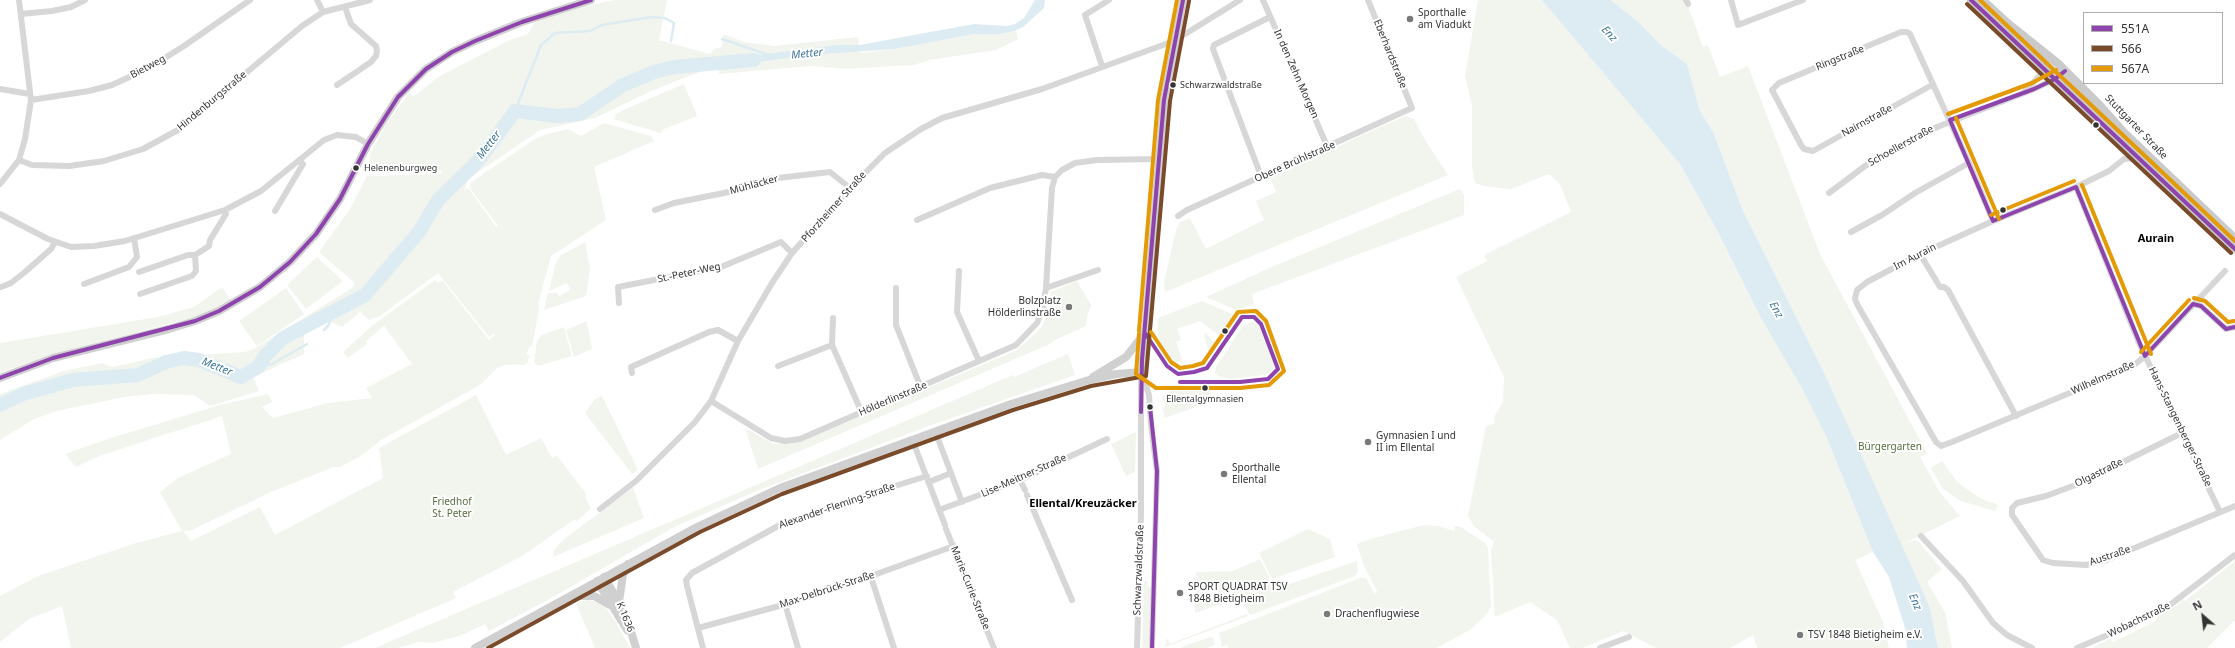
<!DOCTYPE html>
<meta charset="utf-8">
<style>
body{margin:0}
#map{position:relative;width:2235px;height:648px;overflow:hidden;background:#fff;font-family:"Noto Sans",sans-serif}
canvas{display:block}
.legend{position:absolute;left:2083px;top:12px;width:140px;height:72px;box-sizing:border-box;background:#fff;border:1px solid #adadad;margin:0;padding:5px 7px;list-style:none;font-size:12px;color:#333}
.legend li{display:flex;align-items:center;gap:8px;height:20px}
.legend b{width:20px;border:1px solid #adadad}
.north{position:absolute;left:2183px;top:596px;width:40px;height:40px;-webkit-text-stroke:3px #fff;paint-order:stroke;rotate:332deg;font-size:11px;font-weight:700;line-height:16px;text-align:center;color:#333}
.north::after{content:'';display:block;margin:auto;width:14px;height:18px;background:#333;clip-path:polygon(50% 0,100% 100%,50% 72%,0 100%)}
</style>
<div id="map">
<canvas width="2235" height="648"></canvas>
<ul class="legend">
<li><b style="height:5px;background:#8e44ad"></b>551A</li>
<li><b style="height:5px;background:#7a4b2a"></b>566</li>
<li><b style="height:5px;background:#e39a05"></b>567A</li>
</ul>
<div class="north">N</div>
</div>
<script>
const g = document.querySelector('canvas').getContext('2d');
g.lineJoin = 'round';
function paint(path, color) {
  g.fillStyle = color;
  g.fill(path, 'evenodd');
}
function shape(rows) {
  const path = new Path2D();
  for (const r of rows) {
    path.moveTo(r[0], r[1]);
    for (let i = 2; i < r.length; i += 2) path.lineTo(r[i], r[i + 1]);
  }
  return path;
}
function strokePath(path, color, width, dash) {
  g.strokeStyle = color;
  g.lineWidth = width;
  g.lineCap = dash ? 'butt' : 'round';
  g.setLineDash(dash || []);
  g.stroke(path);
}
function write(font, color, halo, rows, align = 'center') {
  g.font = font + ' "Noto Sans",sans-serif';
  g.lineWidth = 4;
  g.setLineDash([]);
  g.textBaseline = 'middle';
  g.strokeStyle = halo;
  g.fillStyle = color;
  for (const [text, x, y, turn = 0] of rows) {
    g.save();
    g.translate(x, y);
    g.rotate((+turn || 0) * Math.PI / 180);
    g.textAlign = isNaN(turn) ? turn : align;
    if (halo) g.strokeText(text, 0, 0);
    g.fillText(text, 0, 0);
    g.restore();
  }
}
paint(shape([
 [615,0,667,0,659,40,710,54,714,49,722,47,723,34,744,42,774,46,858,37,860,53,895,49,974,34,999,34,1016,31,1018,39,996,50,929,60,914,65,846,69,810,66,719,74,720,64,651,91,595,118,540,130,468,179,464,191,467,188,469,189,496,227,498,226,470,188,470,183,535,139,544,135,568,129,581,136,604,123,651,136,654,141,594,167,606,220,551,256,538,304,539,309,532,346,530,346,526,354,530,356,527,363,524,365,506,365,497,368,480,385,381,440,361,456,340,467,333,467,271,492,192,530,183,531,191,541,260,507,275,535,383,478,379,448,476,395,506,455,541,438,552,458,557,456,585,492,586,500,591,508,576,522,575,519,522,556,453,592,456,598,340,648,71,648,62,606,29,619,0,642,0,596,38,576,136,543,182,531,160,492,178,478,231,454,222,416,99,456,76,467,65,454,111,438,220,405,268,394,272,402,262,407,273,418,328,403,372,398,366,388,412,364,384,326,366,341,367,344,348,358,343,352,373,325,435,280,438,283,442,280,489,340,495,335,493,334,489,337,438,273,380,316,369,320,360,312,342,327,325,319,304,335,304,354,253,377,259,391,210,406,194,395,152,394,124,397,57,411,34,419,0,440,0,394,64,371,102,363,113,367,152,358,245,352,257,347,352,288,355,283,319,252,350,209,367,176,441,174,442,171,373,172,369,170,370,154,385,126,410,92,413,97,438,77,510,40,528,34,534,23,570,9],
 [1478,0,1542,0,1680,164,1718,232,1760,316,1804,392,1826,436,1873,552,1855,560,1883,622,1889,648,1757,648,1753,635,1730,648,1656,648,1624,631,1582,648,1570,648,1557,620,1530,602,1495,617,1491,550,1494,542,1474,526,1468,516,1486,426,1495,423,1494,417,1503,402,1504,377,1456,277,1487,261,1484,255,1571,212,1560,184,1549,174,1511,189,1484,186,1475,183,1472,167,1472,106,1465,76],
 [1611,0,1686,0,1703,47,1708,45,1720,77,1748,66,1820,254,1927,453,1920,457,1940,493,1960,516,1905,543,1917,540,1942,569,1927,582,1945,612,1952,648,1938,648,1930,608,1900,544,1827,379,1743,211,1714,134,1700,111,1687,64,1662,46,1637,21],
 [684,84,697,116,662,130,663,132,660,133,614,119,616,114,630,107],
 [1405,116,1414,119,1425,140,1448,175,1165,292,1164,282,1176,230,1180,222,1190,218,1206,249,1264,220,1256,201,1276,192,1270,177],
 [1460,189,1464,195,1464,215,1252,294,1254,304,1236,310,1206,297,1274,266],
 [585,242,590,269,586,296,544,310,548,293,557,293,559,296,570,290,567,283,549,291,555,265,560,256],
 [317,257,343,281,306,309,287,285],
 [1077,281,1091,305,1087,316,1086,326,1055,340,1050,344,758,469,745,428,774,444,800,442,1017,350,1042,327,1048,313,1051,292],
 [222,287,231,301,199,316,52,354,0,373,0,343,158,317,194,307],
 [286,288,304,314,257,346,239,321],
 [1202,301,1234,315,1220,336,1200,321,1177,329,1181,340,1176,342,1183,363,1176,362,1169,358,1161,344,1158,335,1158,318],
 [587,321,592,349,574,357,566,330],
 [1251,322,1258,324,1274,363,1273,369,1270,373,1263,375,1230,379,1218,376,1215,373,1216,367,1242,327],
 [564,327,572,356,538,366,534,362,537,341,542,335],
 [1206,333,1215,344,1209,353,1204,334],
 [1068,354,1075,375,923,428,759,490,674,527,546,601,489,631,485,624,462,635,433,643,419,642,398,648,375,648,1013,375,1014,377],
 [1161,385,1181,385,1186,388,1163,388],
 [1171,391,1211,391,1212,401,1165,418,1162,407,1165,407,1164,400,1162,400,1162,397],
 [602,396,638,470,632,474,585,413,595,399],
 [1136,432,1135,472,1126,476,1111,444],
 [1942,461,1958,483,1980,498,1998,505,1995,511,1961,501,1943,489,1931,468],
 [633,488,644,518,553,557,554,550,564,539],
 [1424,525,1439,526,1454,531,1455,526,1461,527,1485,543,1488,548,1491,606,1487,614,1470,630,1436,648,1228,648,1227,645,1222,647,1219,633,1360,578,1366,578,1375,594,1377,591,1364,566,1357,544,1370,539],
 [1308,529,1330,539,1335,557,1272,579,1259,553],
 [1260,559,1275,589,1357,561,1358,571,1355,576,1250,615,1239,597,1195,613,1196,572,1233,571],
 [2235,561,2235,620,2207,648,2095,648,2094,646,2110,639,2113,642,2156,621,2157,617,2179,604,2183,599,2185,601],
 [1144,581,1148,581,1148,587,1152,587,1150,648,1142,648],
 [588,600,599,603,607,609,616,622,630,648,595,648,577,606,578,602],
 [1247,614,1248,616,1165,647,1167,638,1170,644],
 [1210,637,1213,638,1215,645,1207,648,1179,648]
]), '#f1f5ed');
paint(shape([
 [1035,0,1045,0,1044,8,1023,27,1015,31,999,34,974,34,895,49,810,55,736,65,735,58,837,45,860,45,974,24,1007,26,1015,24,1024,18],
 [1542,0,1611,0,1637,21,1662,46,1687,64,1700,111,1714,134,1743,211,1827,379,1930,608,1938,648,1907,648,1906,631,1889,577,1873,552,1826,436,1804,392,1760,316,1718,232,1680,164]
]), '#ddebf3');
strokePath(shape([
 [722,39,769,55],
 [515,111,541,45,555,33,590,31,602,25,652,17,665,18,674,23,671,41],
 [324,330,328,326,335,311],
 [258,367,272,364,307,344]
]), '#ddebf3', 2.5);
strokePath(shape([
 [0,405,23,394,73,380,138,375,166,362,184,358,199,360,241,377,258,367,265,356,283,338,365,295,419,232,438,200,480,159,515,111,558,116,580,114,623,85,654,72,674,67,754,60]
]), '#ddebf3', 14);
strokePath(shape([
 [317,0,323,12],
 [1263,0,1328,148],
 [1686,0,1688,4],
 [1731,0,1738,25,1803,0],
 [21,14,52,11,71,7,85,0],
 [1102,66,1085,15,1109,0],
 [337,85,371,62,376,56,377,51,376,46,351,24,345,7],
 [1932,85,1813,151,1804,149,1801,145,1772,90,1779,83,1901,32,1907,32,1910,34,1969,163,1993,221],
 [0,89,30,94],
 [2024,92,2045,70],
 [31,100,89,91,112,85,147,69,184,46,250,0],
 [2139,158,2124,159,2109,171,2076,187,1993,221,1920,254,1867,282,1857,290,1855,299,1857,304,1936,442,1941,446,1952,442,2132,367,2145,356,2225,271],
 [19,160,32,165,69,166,104,161,143,149,178,130,302,26,323,12,370,0],
 [1261,176,1213,49,1214,45,1270,17],
 [0,184,19,160,25,139,31,100,19,0],
 [2076,187,2139,343,2220,512],
 [1829,193,1865,166,1937,127,2034,89,2055,79,2065,71],
 [655,210,674,203,734,191,769,179,830,172,850,188],
 [275,211,303,164,299,160],
 [0,214,48,239,71,247,94,246,125,241,225,210,261,191,324,140,337,135,356,137,368,144],
 [1178,216,1187,210,1412,108,1368,0],
 [917,220,990,188,1042,175,1055,177],
 [1851,232,1882,215,1915,193,1969,163],
 [1920,254,1940,287,1944,287,1948,290,2016,416],
 [959,271,957,312,979,361],
 [139,272,188,255,195,255],
 [84,284,129,267,137,257,134,238],
 [1,287,11,283,25,272,51,249,55,242],
 [896,288,896,325,921,388],
 [1046,288,1098,270],
 [140,294,192,276,196,271,195,255,209,246,210,240,226,214,225,210],
 [619,303,618,287,721,267,781,242,792,253],
 [2193,304,2201,306,2226,329,2235,327],
 [833,318,832,345,862,413],
 [778,366,832,345],
 [1142,372,1149,395,1151,425,1157,471,1152,648],
 [632,373,631,367,709,332,718,330,738,341],
 [711,401,771,438,785,441,800,439,1016,345,1037,323,1043,308,1046,288,1052,188,1055,177,1062,170,1075,163,1097,160,1160,159],
 [935,431,962,502],
 [2182,433,2078,484,2046,496,2017,503,2012,508,2012,515,2043,560,2053,563,2086,565,2106,560,2235,506],
 [912,439,945,525],
 [1020,480,1025,490],
 [929,482,951,473],
 [1027,495,1072,600],
 [600,509,636,481,695,422,711,401,738,341,772,283,792,253,853,185,885,153,921,129,942,118,1042,89,1174,41,1240,0],
 [939,510,1020,480,1107,439],
 [946,529,994,648],
 [1921,536,1963,581,1993,623,2007,635,2032,648],
 [871,577,894,648],
 [785,604,798,648],
 [698,628,779,606,835,589,954,546],
 [703,648,687,586,686,580,692,573,780,525,847,501,927,476],
 [1137,648,1141,513,1141,374],
 [1600,648,1629,637],
 [2077,648,2138,622,2166,608,2235,555]
]), '#d7d7d7', 6);
strokePath(shape([
 [1093,377,1126,357,1144,334],
 [0,378,53,358,169,329,195,321,219,311,260,287,290,262,316,234,340,199,368,144,398,97,426,69,452,52,475,41,522,22,591,0],
 [604,577,619,602,630,628,636,648],
 [597,581,627,630],
 [572,596,594,596,610,605],
 [619,602,623,575,628,564],
 [475,648,697,527,780,488,1011,404,1089,380,1116,374,1142,372,1164,100,1183,0]
]), '#d0d0d0', 8);
strokePath(shape([
 [1971,0,2235,249],
 [1982,0,2007,23,2057,63,2099,105,2124,133,2235,239]
]), '#cacaca', 9);
strokePath(shape([
 [1971,0,2235,249],
 [1950,120,2034,89,2055,79,2065,71],
 [1950,120,1993,221],
 [1993,221,2076,187,2145,356,2193,304,2201,306,2226,329,2235,327],
 [1145,333,1167,366,1178,374,1194,372,1207,368,1242,317,1254,317,1261,324,1278,369,1268,379],
 [0,378,53,358,195,321,219,311,260,287,290,262,316,234,340,199,368,144,398,97,426,69,452,52,475,41,522,22,591,0],
 [1180,382,1240,382,1268,379],
 [1150,407,1157,471,1152,648],
 [1141,412,1142,360,1164,100,1183,0]
]), '#8e44ad', 4);
strokePath(shape([
 [1967,4,2231,253],
 [488,648,700,532,782,494,1013,410,1091,386,1146,376,1170,101,1189,1]
]), '#7a4b2a', 4);
strokePath(shape([
 [1980,0,2235,241],
 [1948,114,2032,83,2056,70],
 [1956,118,1999,219],
 [2082,185,2151,354],
 [1991,215,2074,181],
 [2194,298,2205,301,2228,322,2234,321],
 [1139,331,1158,100,1177,0],
 [1139,334,1136,374,1156,388,1240,388,1269,385,1284,371,1266,321,1256,311,1238,312,1203,363,1193,366,1180,368,1171,362,1151,332],
 [2141,352,2189,300]
]), '#e39a05', 4);
for (const [x, y, r, color] of [
 [1410,19,4,"#7a7a7a"],
 [1173,85,3.5,"#333"],
 [2096,125,3.5,"#333"],
 [356,168,3.5,"#333"],
 [2003,210,3.5,"#333"],
 [1069,307,4,"#7a7a7a"],
 [1225,331,3.5,"#333"],
 [1205,388,3.5,"#333"],
 [1150,407,3.5,"#333"],
 [1368,442,4,"#7a7a7a"],
 [1224,474,4,"#7a7a7a"],
 [1180,593,4,"#7a7a7a"],
 [1327,614,4,"#7a7a7a"],
 [1800,635,4,"#7a7a7a"]
]) {
  const dot = new Path2D();
  dot.arc(x, y, r, 0, 2 * Math.PI);
  g.fillStyle = color;
  g.fill(dot);
  strokePath(dot, '#fff', 1.5);
}
write('9px', '#333', '#fff', [
 ["Schwarzwaldstraße",1180,85],
 ["Helenenburgweg",364,168],
 ["Ellentalgymnasien",1205,399,"center"]
], 'left');
write('10px', '#333', '#fff', [
 ["Sporthalle",1418,13],
 ["am Viadukt",1418,25],
 ["Bolzplatz",1061,301,"right"],
 ["Hölderlinstraße",1061,313,"right"],
 ["Gymnasien I und",1376,436],
 ["II im Ellental",1376,448],
 ["Sporthalle",1232,468],
 ["Ellental",1232,480],
 ["SPORT QUADRAT TSV",1188,587],
 ["1848 Bietigheim",1188,599],
 ["Drachenflugwiese",1335,614],
 ["TSV 1848 Bietigheim e.V.",1808,635]
], 'left');
write('10px', '#333', '#fff', [
 ["Eberhardstraße",1390,54,68],
 ["Ringstraße",1840,58,-22],
 ["Bietweg",148,67,-28],
 ["In den Zehn Morgen",1296,74,66],
 ["Hindenburgstraße",212,101,-40],
 ["Nairnstraße",1867,121,-29],
 ["Stuttgarter Straße",2136,127,46],
 ["Schoellerstraße",1901,146,-29],
 ["Obere Brühlstraße",1295,162,-24],
 ["Mühläcker",754,185,-15],
 ["Pforzheimer Straße",834,207,-48],
 ["Im Aurain",1915,257,-27],
 ["St.-Peter-Weg",689,273,-12],
 ["Wilhelmstraße",2103,378,-24],
 ["Hölderlinstraße",893,399,-23],
 ["Hans-Stangenberger-Straße",2180,427,64],
 ["Olgastraße",2099,473,-26],
 ["Lise-Meitner-Straße",1024,476,-24],
 ["Alexander-Fleming-Straße",837,506,-19],
 ["Austraße",2110,556,-19],
 ["Schwarzwaldstraße",1139,570,-88],
 ["Marie-Curie-Straße",970,588,68],
 ["Max-Delbrück-Straße",827,590,-18],
 ["K 1636",625,617,68],
 ["Wobachstraße",2139,620,-26]
]);
write('10px', '#56703f', '#fff', [
 ["Bürgergarten",1890,447],
 ["Friedhof",452,502],
 ["St. Peter",452,514]
]);
write('italic 11px', '#3f7597', '#fff', [
 ["Enz",1609,34,47],
 ["Metter",807,54,-6],
 ["Metter",489,145,-52],
 ["Enz",1776,310,62],
 ["Metter",217,367,22],
 ["Enz",1915,602,66]
]);
write('bold 11px', '#000', '#fff', [
 ["Aurain",2156,239],
 ["Ellental/Kreuzäcker",1083,504]
]);
</script>
